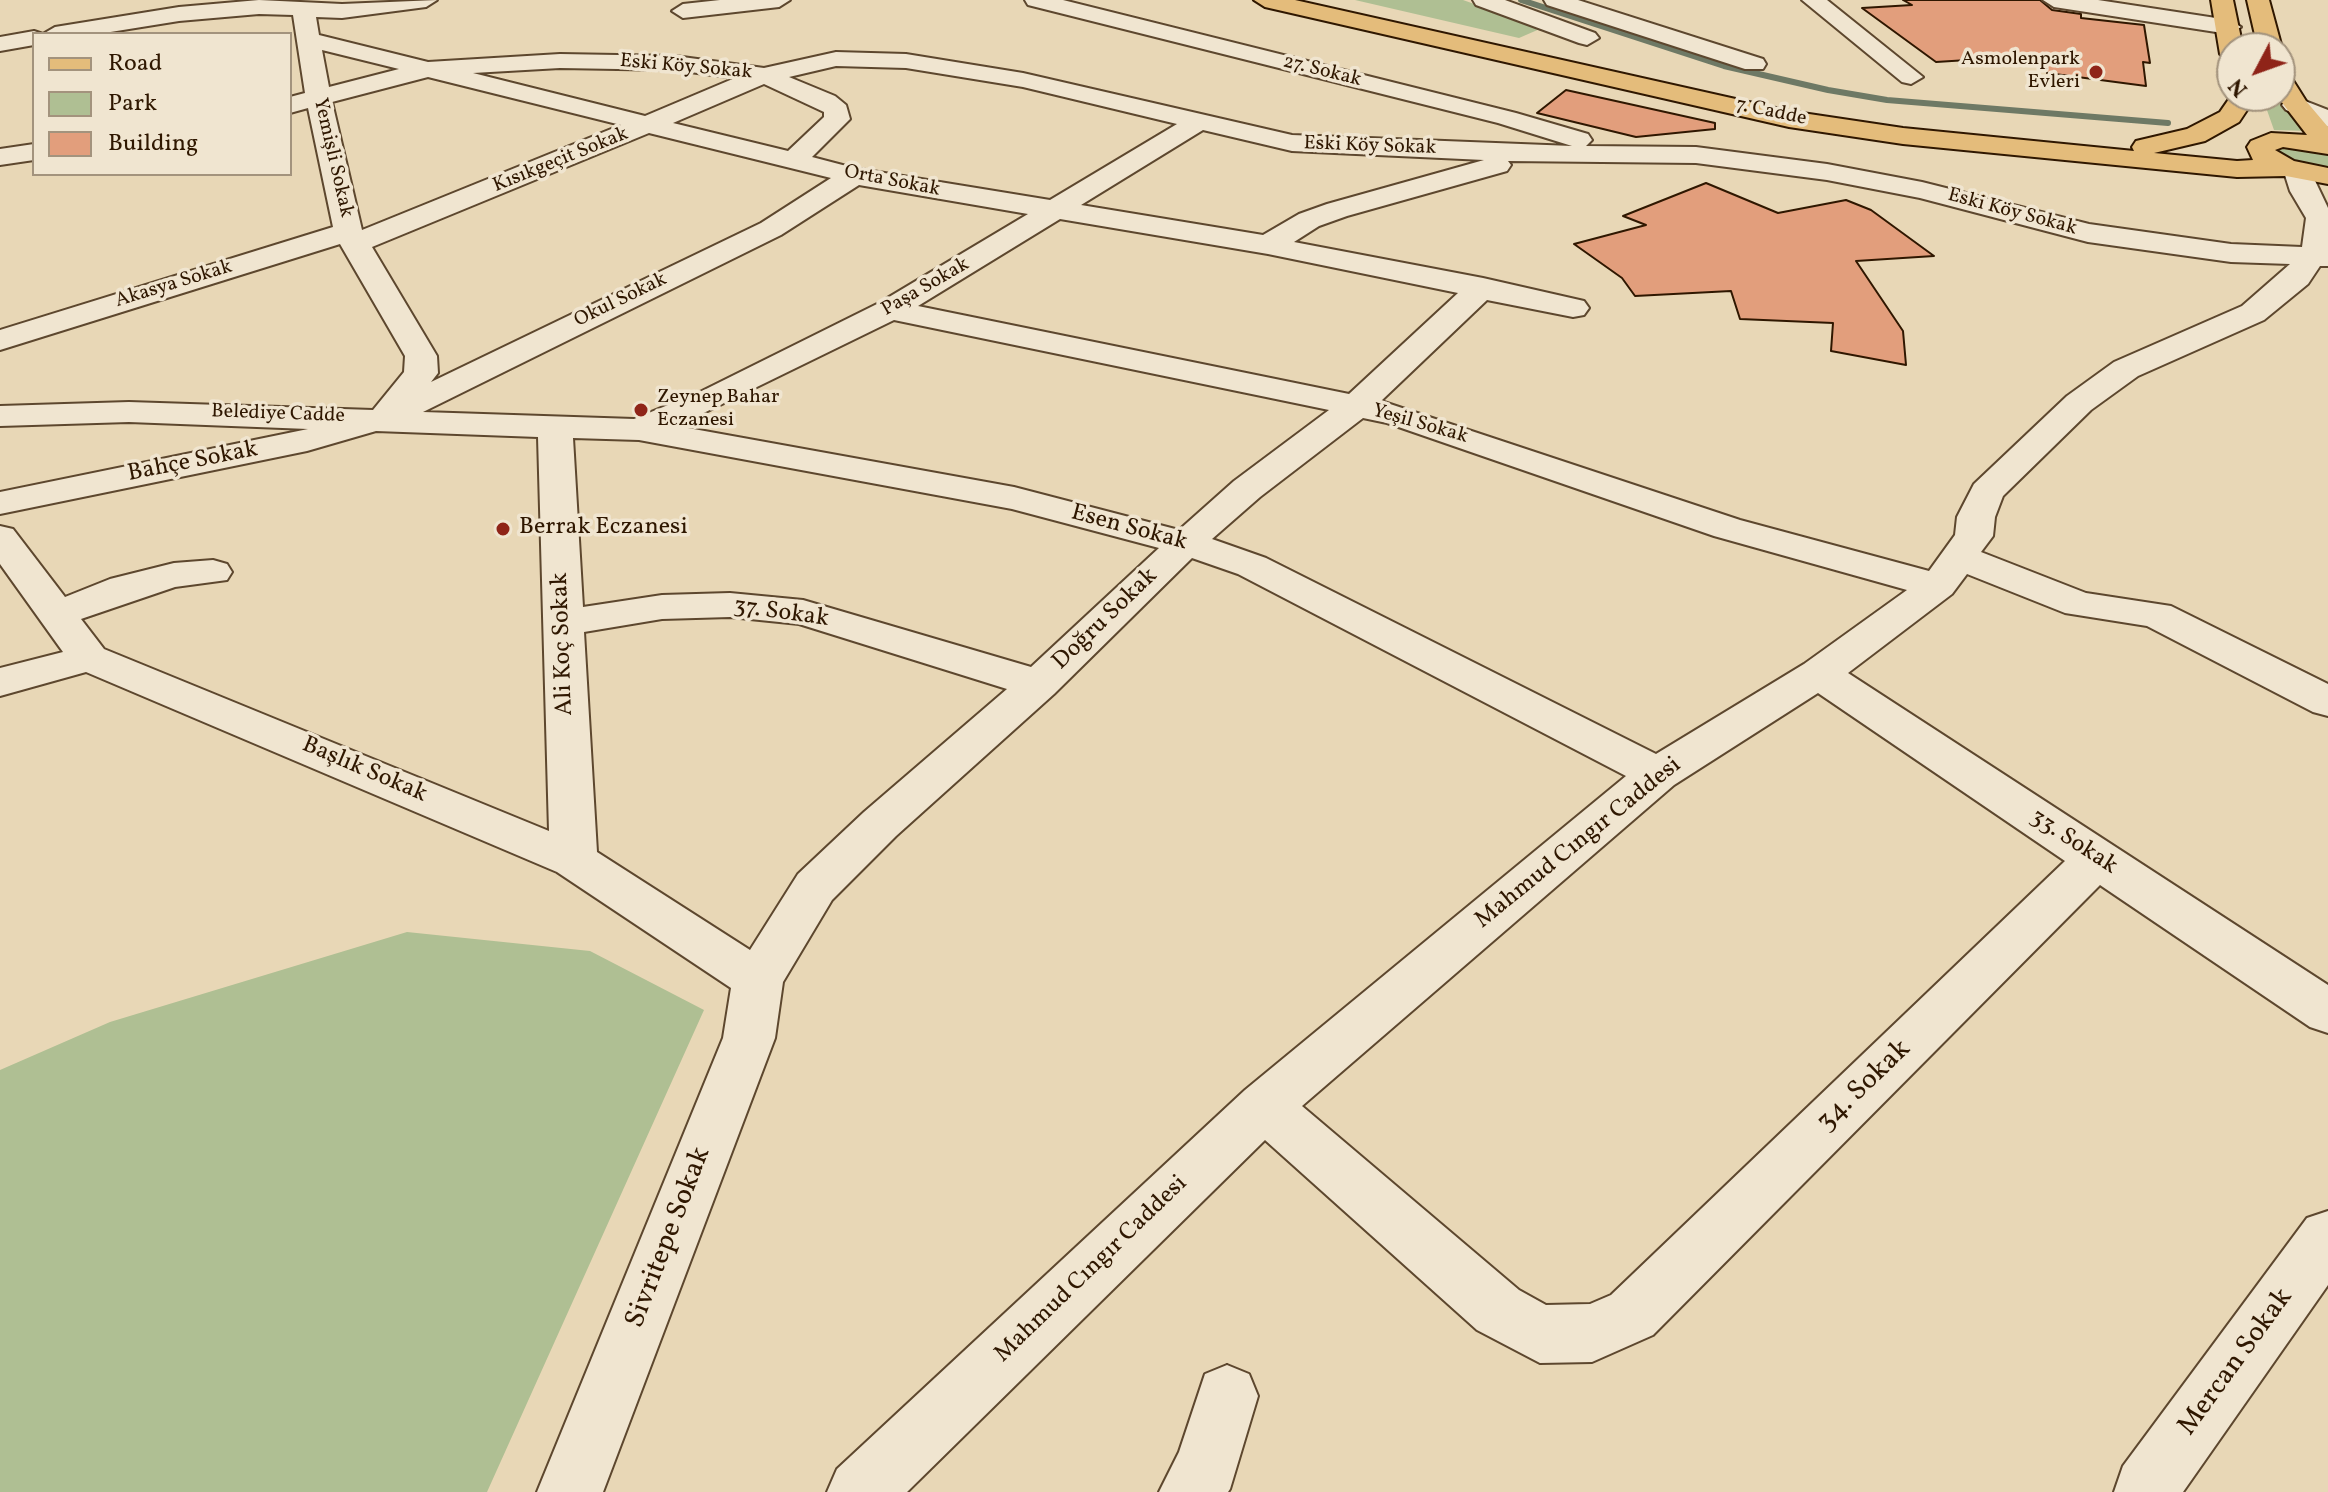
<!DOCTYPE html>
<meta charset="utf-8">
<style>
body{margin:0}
#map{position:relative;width:2328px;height:1492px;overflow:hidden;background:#e8d7b6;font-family:Vollkorn,serif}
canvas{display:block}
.legend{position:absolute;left:32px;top:32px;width:260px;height:144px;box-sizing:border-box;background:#f0e5d0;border:2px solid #a3937d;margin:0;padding:10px 14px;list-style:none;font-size:24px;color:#2f1700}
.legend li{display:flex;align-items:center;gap:16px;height:40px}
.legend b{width:40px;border:2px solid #a3937d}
.north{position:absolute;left:2216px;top:32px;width:80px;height:80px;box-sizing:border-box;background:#f0e5d0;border:2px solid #a3937d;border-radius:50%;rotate:229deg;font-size:22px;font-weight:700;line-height:32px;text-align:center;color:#2f1700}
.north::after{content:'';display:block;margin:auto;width:28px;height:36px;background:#8f2418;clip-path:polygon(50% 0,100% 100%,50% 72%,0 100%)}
</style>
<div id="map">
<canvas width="2328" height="1492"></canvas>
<ul class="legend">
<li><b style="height:10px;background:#e4bc7b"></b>Road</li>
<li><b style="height:22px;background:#afbf93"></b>Park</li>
<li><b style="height:22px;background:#e29e7c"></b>Building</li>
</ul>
<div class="north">N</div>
</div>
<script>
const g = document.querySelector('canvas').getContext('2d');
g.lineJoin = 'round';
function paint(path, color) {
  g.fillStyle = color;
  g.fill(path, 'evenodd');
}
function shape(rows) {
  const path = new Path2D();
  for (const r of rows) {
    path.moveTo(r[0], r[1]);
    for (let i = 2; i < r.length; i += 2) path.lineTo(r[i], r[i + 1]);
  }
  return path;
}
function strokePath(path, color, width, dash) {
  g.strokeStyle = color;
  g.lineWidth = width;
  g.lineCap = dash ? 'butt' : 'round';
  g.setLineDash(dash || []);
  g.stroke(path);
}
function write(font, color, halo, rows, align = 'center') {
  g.font = font + ' Vollkorn,serif';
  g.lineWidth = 7;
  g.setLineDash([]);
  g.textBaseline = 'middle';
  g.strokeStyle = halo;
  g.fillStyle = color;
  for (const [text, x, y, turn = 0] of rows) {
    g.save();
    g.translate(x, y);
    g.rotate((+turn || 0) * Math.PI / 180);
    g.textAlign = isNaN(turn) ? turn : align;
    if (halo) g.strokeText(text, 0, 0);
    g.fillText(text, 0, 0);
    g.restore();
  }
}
paint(shape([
 [1355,0,1463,0,1542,28,1519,38],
 [2262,96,2276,96,2309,131,2274,130],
 [2282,147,2328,152,2328,171,2306,169,2275,153],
 [407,932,590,951,704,1010,487,1492,0,1492,0,1070,110,1022]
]), '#afbf93');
strokePath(shape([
 [1521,0,1724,66,1828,90,1887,100,2168,123]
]), '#6e7965', 6);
const building = shape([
 [1903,0,2040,0,2052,10,2081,14,2081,18,2144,25,2150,63,2143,62,2146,86,2047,73,2047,55,1936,62,1862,8,1912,5,1903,0],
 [1566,90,1715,123,1715,129,1636,137,1537,113,1566,90],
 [1706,183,1778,213,1846,200,1871,210,1934,256,1856,261,1903,331,1906,365,1831,351,1833,323,1740,319,1731,291,1635,296,1622,278,1574,244,1646,225,1623,216,1706,183]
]);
paint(building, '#e29e7c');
strokePath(building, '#2f1700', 2);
const minor = shape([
 [259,0,342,4,437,0,426,7,342,18,316,17,319,35,428,62,560,54,675,56,764,68,836,52,906,54,1023,73,1292,135,1572,146,1498,123,1028,5,1025,0,1063,0,1516,113,1588,134,1592,140,1586,146,1696,147,1827,164,1922,182,2089,224,2231,244,2302,247,2306,218,2290,191,2284,172,2288,166,2298,164,2308,166,2328,208,2328,266,2320,266,2308,284,2264,320,2138,376,2091,410,2003,496,1995,517,1993,536,1981,552,2086,593,2171,606,2328,684,2328,716,2313,712,2147,626,2065,613,1967,574,1952,594,1848,673,2328,985,2328,1033,2310,1027,2100,885,1653,1335,1592,1362,1540,1363,1477,1330,1265,1140,907,1492,827,1492,837,1469,1245,1090,1626,776,1238,574,1192,558,1054,694,896,836,832,900,783,982,775,1038,603,1492,537,1492,723,1038,731,988,557,872,86,672,0,696,0,668,63,652,0,564,0,526,13,529,65,597,110,579,174,563,213,560,227,564,232,572,227,580,175,587,81,619,104,649,549,831,538,437,376,431,307,451,0,514,0,492,308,429,129,422,0,426,0,406,129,402,373,410,404,372,405,356,340,244,0,350,0,330,333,227,308,108,290,113,290,97,305,93,293,15,259,14,179,21,98,34,43,34,55,27,179,7,259,0],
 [322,50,399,69,329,87,322,50],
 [836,66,906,68,1023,87,1177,124,1050,200,854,168,812,157,850,119,846,105,835,96,789,77,836,66],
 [560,68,675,70,735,78,645,116,473,73,560,68],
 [428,77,621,125,362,230,332,102,428,77],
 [764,84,824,112,824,117,788,151,673,123,764,84],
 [1203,130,1292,151,1484,160,1327,204,1299,214,1263,235,1081,205,1203,130],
 [649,133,831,178,761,223,431,382,438,373,437,356,372,247,649,133],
 [1508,161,1696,163,1827,180,1920,198,2088,242,2231,262,2290,264,2242,306,2114,362,2067,396,1974,484,1957,517,1955,535,1929,571,1740,520,1381,401,1487,300,1573,317,1584,315,1589,308,1584,301,1483,278,1294,242,1319,226,1347,216,1507,171,1511,165,1508,161],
 [859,185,1028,214,879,303,702,391,634,419,423,412,781,235,859,185],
 [1060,219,1268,254,1458,293,1349,394,918,306,1060,219],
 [894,320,1329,410,1234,481,1179,530,1014,487,677,426,894,320],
 [1363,418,1387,423,1714,536,1907,590,1804,664,1656,754,1266,558,1212,539,1260,497,1363,418],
 [573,438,639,440,1012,509,1159,548,1031,667,803,600,730,593,662,595,583,607,573,438],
 [730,617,799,624,1007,689,864,812,798,874,750,950,597,852,584,632,662,619,730,617],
 [1818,693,2065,861,1611,1295,1590,1304,1546,1305,1519,1290,1302,1106,1674,785,1818,693],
 [720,0,790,0,779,7,683,18,672,11,683,4,720,0],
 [1473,0,1505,0,1595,33,1599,38,1587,45,1579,43,1476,5,1473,0],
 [1544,0,1578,0,1763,59,1766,64,1763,69,1745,69,1547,5,1544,0],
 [1802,0,1827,0,1923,77,1911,84,1902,82,1802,0],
 [2043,0,2098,0,2229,20,2241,27,2229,34,2054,7,2043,0],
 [34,31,43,34,34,34,34,45,0,51,0,37,34,31],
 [2295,97,2328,110,2328,127,2286,110,2282,105,2286,100,2295,97],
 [34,144,34,160,0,165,0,149,34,144],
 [2328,1211,2328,1285,2183,1492,2114,1492,2123,1466,2307,1218,2328,1211],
 [1227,1365,1249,1374,1258,1396,1230,1489,1228,1492,1159,1492,1179,1452,1205,1374,1227,1365]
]);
const major = shape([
 [1254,0,1295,0,1789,111,1903,128,2134,151,2132,147,2136,141,2187,129,2220,112,2229,99,2238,96,2251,104,2239,122,2205,141,2154,153,2237,161,2253,160,2247,147,2251,141,2271,133,2307,135,2277,96,2280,72,2289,74,2306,101,2328,127,2328,154,2283,147,2275,150,2294,161,2328,168,2328,184,2286,176,2237,177,1903,144,1789,127,1265,7,1254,0],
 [2211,0,2233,0,2243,48,2232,48,2232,61,2220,54,2211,0],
 [2247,0,2269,0,2282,48,2280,51,2258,48,2247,0]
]);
strokePath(minor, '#5d472e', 4);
strokePath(major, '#2f1700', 4);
paint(minor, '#f0e5d0');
paint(major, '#e4bc7b');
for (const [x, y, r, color] of [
 [2096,72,8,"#8f2418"],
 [641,410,8,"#8f2418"],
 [503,529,8,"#8f2418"]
]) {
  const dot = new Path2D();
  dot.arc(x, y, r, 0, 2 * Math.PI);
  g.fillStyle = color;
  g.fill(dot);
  strokePath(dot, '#f0e5d0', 3);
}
write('20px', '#2f1700', '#f0e5d0', [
 ["Asmolenpark",2080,60],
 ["Evleri",2080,83],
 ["Zeynep Bahar",657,398,"left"],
 ["Eczanesi",657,421,"left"]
], 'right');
write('20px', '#2f1700', '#f0e5d0', [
 ["Eski Köy Sokak",686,68,5],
 ["27. Sokak",1322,72,14],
 ["7. Cadde",1771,113,12],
 ["Eski Köy Sokak",1370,147,2],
 ["Yemişli Sokak",332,158,77],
 ["Kısıkgeçit Sokak",561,161,-22],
 ["Orta Sokak",892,182,11],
 ["Eski Köy Sokak",2012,213,15],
 ["Akasya Sokak",174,285,-17],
 ["Paşa Sokak",926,288,-30],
 ["Okul Sokak",621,301,-26],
 ["Belediye Cadde",278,415,2],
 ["Yeşil Sokak",1420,425,16]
]);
write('24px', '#2f1700', '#f0e5d0', [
 ["Bahçe Sokak",193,463,-11],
 ["Esen Sokak",1129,529,15],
 ["37. Sokak",781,614,8],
 ["Doğru Sokak",1106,620,-44],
 ["Ali Koç Sokak",564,644,-92],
 ["Başlık Sokak",364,771,23],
 ["33. Sokak",2073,843,33],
 ["Mahmud Cıngır Caddesi",1579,844,-39],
 ["Mahmud Cıngır Caddesi",1092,1270,-44]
]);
write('24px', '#2f1700', '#f0e5d0', [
 ["Berrak Eczanesi",519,529]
], 'left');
write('28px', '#2f1700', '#f0e5d0', [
 ["34. Sokak",1865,1087,-44],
 ["Sivritepe Sokak",670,1238,-69],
 ["Mercan Sokak",2237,1363,-54]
]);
</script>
